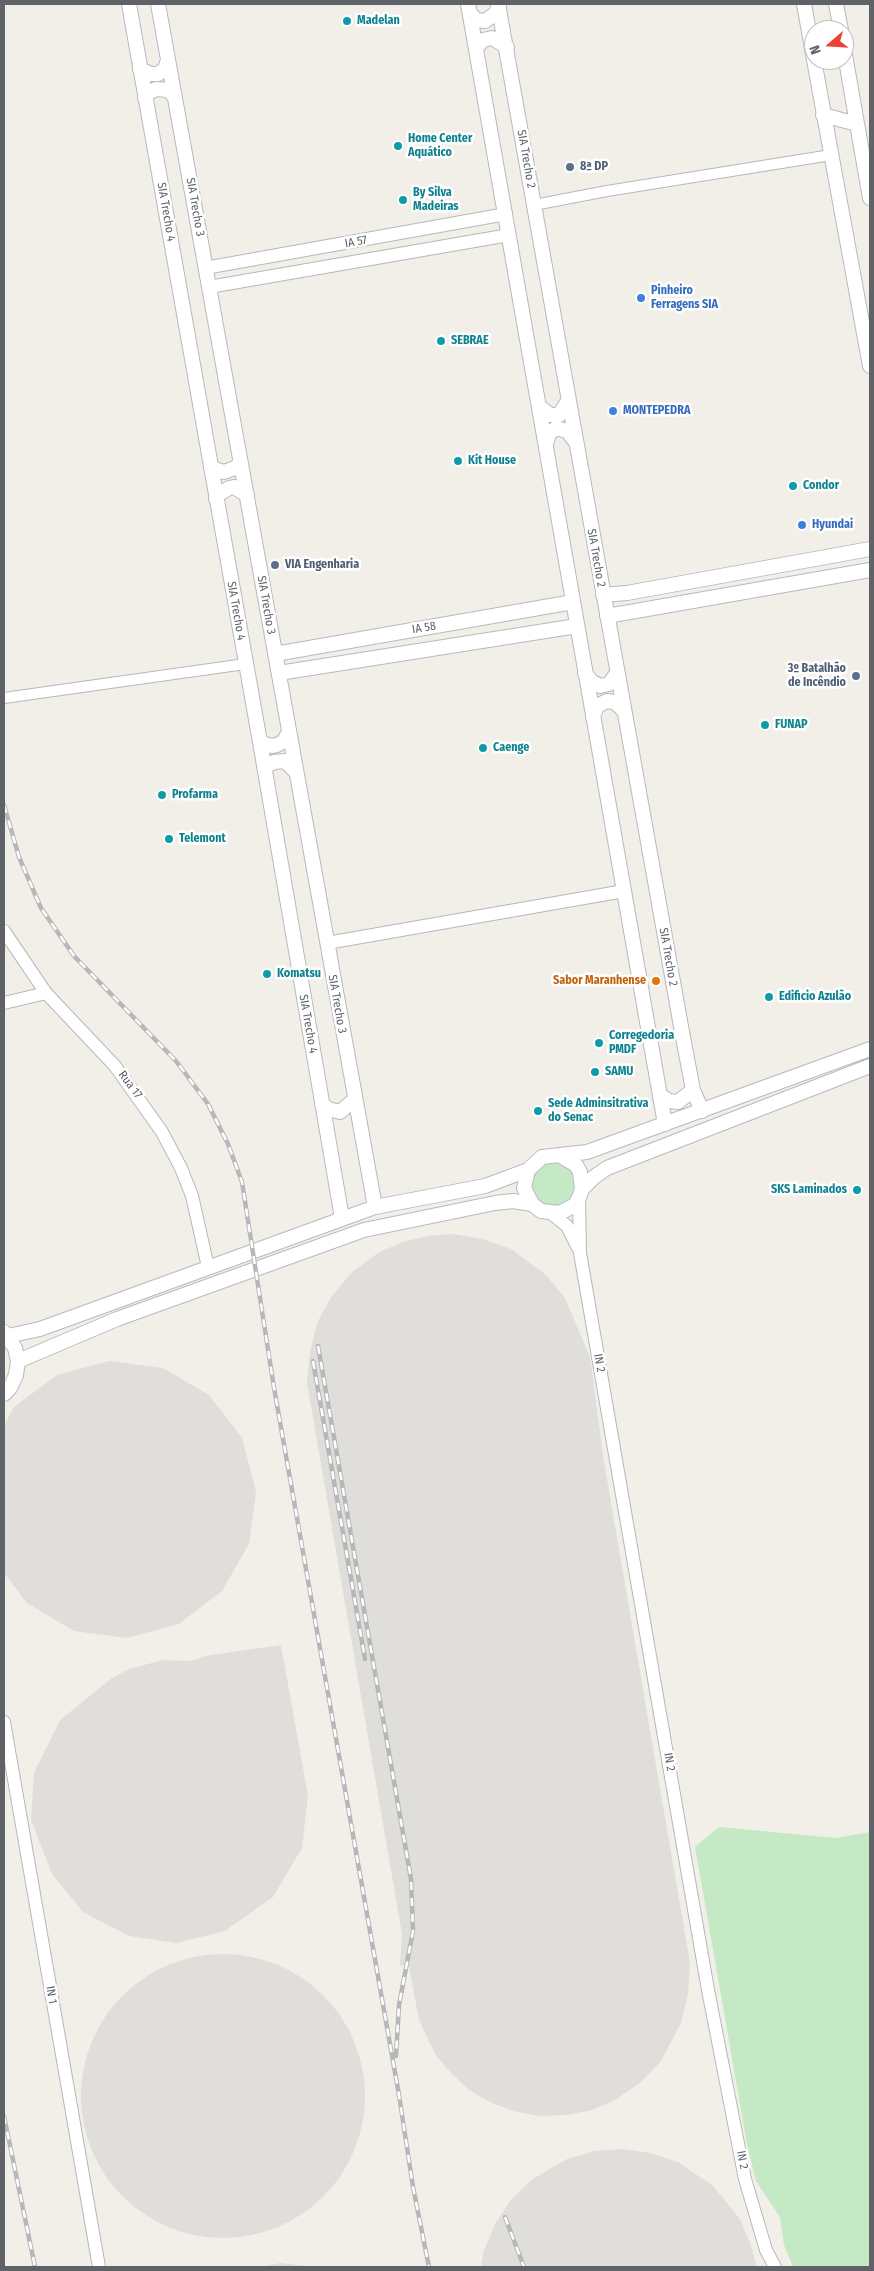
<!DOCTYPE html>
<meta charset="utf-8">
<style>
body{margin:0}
#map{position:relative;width:874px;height:2271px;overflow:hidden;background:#f1efe8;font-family:"Fira Sans Condensed",sans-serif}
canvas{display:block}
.frame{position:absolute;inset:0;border:5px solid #5f6368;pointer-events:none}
.north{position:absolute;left:804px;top:20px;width:50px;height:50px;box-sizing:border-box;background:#fff;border:1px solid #bfc1c3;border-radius:50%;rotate:251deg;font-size:14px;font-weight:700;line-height:20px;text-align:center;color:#5f6368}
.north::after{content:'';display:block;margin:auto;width:18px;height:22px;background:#ea4335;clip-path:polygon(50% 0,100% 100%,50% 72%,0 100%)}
</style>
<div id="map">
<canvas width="874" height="2271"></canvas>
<div class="frame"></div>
<div class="north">N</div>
</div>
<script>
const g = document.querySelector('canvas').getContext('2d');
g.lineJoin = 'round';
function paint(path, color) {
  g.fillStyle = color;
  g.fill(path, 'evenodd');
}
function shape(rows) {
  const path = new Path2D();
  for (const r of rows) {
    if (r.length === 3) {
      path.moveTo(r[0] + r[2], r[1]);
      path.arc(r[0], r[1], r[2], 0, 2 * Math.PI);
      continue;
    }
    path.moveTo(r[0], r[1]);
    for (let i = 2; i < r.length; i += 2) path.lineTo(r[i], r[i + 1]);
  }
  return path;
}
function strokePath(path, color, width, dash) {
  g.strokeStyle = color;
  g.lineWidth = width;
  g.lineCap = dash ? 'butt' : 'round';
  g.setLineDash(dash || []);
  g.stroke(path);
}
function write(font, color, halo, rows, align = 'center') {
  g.font = font + ' "Fira Sans Condensed",sans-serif';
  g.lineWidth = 5;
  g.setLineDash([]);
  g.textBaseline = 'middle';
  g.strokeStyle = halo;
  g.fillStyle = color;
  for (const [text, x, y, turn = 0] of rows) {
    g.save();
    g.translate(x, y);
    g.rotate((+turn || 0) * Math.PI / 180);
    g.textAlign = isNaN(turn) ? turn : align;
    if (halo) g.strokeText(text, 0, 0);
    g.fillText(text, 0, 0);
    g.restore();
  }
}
paint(shape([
 [454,1234,483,1239,511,1249,546,1275,565,1298,590,1357,604,1462,690,1963,688,1994,681,2023,661,2061,641,2082,617,2099,592,2110,567,2115,541,2116,516,2112,492,2103,469,2090,451,2073,435,2054,419,2020,409,1967,400,1965,402,1934,307,1383,310,1352,317,1323,331,1297,352,1272,378,1253,402,1242,428,1236],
 [109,1361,163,1368,209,1395,242,1438,256,1491,249,1544,222,1591,179,1624,127,1638,74,1631,27,1603,4,1573,4,1426,14,1407,57,1375],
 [281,1645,308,1796,302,1848,273,1897,225,1931,176,1943,129,1936,83,1912,52,1874,31,1820,34,1773,60,1720,112,1678,129,1669,163,1660,192,1661,205,1656],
 [223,2096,142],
 [623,2149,651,2153,678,2162,713,2186,740,2219,751,2245,757,2267,481,2267,484,2250,495,2224,511,2200,531,2180,567,2159,594,2151],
 [280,2263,313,2267,263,2267]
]), '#e0deda');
paint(shape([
 [553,1184,22],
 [719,1827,836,1838,870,1832,870,2267,793,2267,784,2245,780,2217,756,2181,747,2144,695,1847]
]), '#c5e8c5');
const minor = shape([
 [534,205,607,191,831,155],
 [4,698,245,664]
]);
const tertiary = shape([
 [205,268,506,214],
 [209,287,509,235],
 [4,931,46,993,115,1066,162,1132,181,1168,192,1196,208,1267],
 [327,943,624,891],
 [4,1003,46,993],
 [579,1198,580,1253,708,1990,745,2179,766,2250,775,2267],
 [552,1214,567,1226,578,1248],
 [4,1722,99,2267]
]);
const secondary = shape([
 [129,4,260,742,342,1218],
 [158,4,375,1207],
 [468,4,665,1124],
 [498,4,682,1032,693,1090,702,1111],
 [804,4,814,60],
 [836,4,841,30],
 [470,13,476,20,485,21,495,14,499,6],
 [477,47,483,40,492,38,507,47],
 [844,49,870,198],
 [814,60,870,366],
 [140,69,151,74,158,74,165,69,168,60],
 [145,98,148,93,156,89,168,90,174,96],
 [823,115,857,124],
 [540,407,550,415,559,415,568,401],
 [546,444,549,434,556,428,567,431,575,441],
 [211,468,224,472,235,468,241,463],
 [216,499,219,494,229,488,234,487,247,495],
 [603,595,627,593,870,549],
 [607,616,870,570],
 [275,654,573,602],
 [279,673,577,626],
 [585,673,591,681,600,686,609,684,617,673],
 [593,717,597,706,607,701,615,702,624,711],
 [260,742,271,746,277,745,284,741,289,732],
 [264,767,274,762,285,761,296,772],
 [660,1095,669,1101,678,1102,693,1090],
 [322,1104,328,1109,340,1112,354,1100],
 [561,1156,576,1165,580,1172,582,1189,579,1198,575,1205,560,1213,541,1211,532,1204,524,1188,528,1170,542,1157,587,1152,870,1049],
 [582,1189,594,1177,607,1168,870,1066],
 [4,1332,15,1348,18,1361,16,1375,10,1388,4,1394],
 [8,1336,40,1329,375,1207,485,1186,528,1170],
 [18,1361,117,1319,364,1230,495,1203,513,1201,532,1204]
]);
strokePath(minor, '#b5b8bc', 12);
strokePath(tertiary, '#b5b8bc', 14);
strokePath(secondary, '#b6babf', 16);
strokePath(minor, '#fff', 10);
strokePath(tertiary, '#fff', 12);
strokePath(secondary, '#fff', 14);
const rail = shape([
 [4,805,19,857,41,908,74,956,176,1061,208,1104,228,1144,242,1182,274,1388,399,2095,413,2187,429,2267],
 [318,1346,411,1879,413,1931,399,2005,396,2056],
 [313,1361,365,1659],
 [4,2116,35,2267],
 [505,2217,524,2267]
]);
strokePath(rail, '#b6b7b8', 4.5);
strokePath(rail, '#fff', 2.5, [8]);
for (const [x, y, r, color] of [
 [347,21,5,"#0f9aa8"],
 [398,146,5,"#0f9aa8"],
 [570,167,5,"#5c6f8a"],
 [403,200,5,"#0f9aa8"],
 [641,298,5,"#3f7fe0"],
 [441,341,5,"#0f9aa8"],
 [613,411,5,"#3f7fe0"],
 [458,461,5,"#0f9aa8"],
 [793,486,5,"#0f9aa8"],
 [802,525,5,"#3f7fe0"],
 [275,565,5,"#5c6f8a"],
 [856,676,5,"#5c6f8a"],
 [765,725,5,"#0f9aa8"],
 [483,748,5,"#0f9aa8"],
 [162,795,5,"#0f9aa8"],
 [169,839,5,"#0f9aa8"],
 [267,974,5,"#0f9aa8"],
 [656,981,5,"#e8710a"],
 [769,997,5,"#0f9aa8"],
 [599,1043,5,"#0f9aa8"],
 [595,1072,5,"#0f9aa8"],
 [538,1111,5,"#0f9aa8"],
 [857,1190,5,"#0f9aa8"]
]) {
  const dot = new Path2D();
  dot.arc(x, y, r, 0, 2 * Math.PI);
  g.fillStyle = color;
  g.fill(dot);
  strokePath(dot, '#fff', 2);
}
write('bold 12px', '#0d838f', '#fff', [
 ["Madelan",357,21],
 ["Home Center",408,139],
 ["Aquático",408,153],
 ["By Silva",413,193],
 ["Madeiras",413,207],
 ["SEBRAE",451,341],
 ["Kit House",468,461],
 ["Condor",803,486],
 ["FUNAP",775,725],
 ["Caenge",493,748],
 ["Profarma",172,795],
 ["Telemont",179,839],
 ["Komatsu",277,974],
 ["Edificio Azulão",779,997],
 ["Corregedoria",609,1036],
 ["PMDF",609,1050],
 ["SAMU",605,1072],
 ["Sede Adminsitrativa",548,1104],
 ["do Senac",548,1118],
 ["SKS Laminados",847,1190,"right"]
], 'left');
write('12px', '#5f6368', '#fff', [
 ["SIA Trecho 2",526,159,80],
 ["SIA Trecho 3",195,207,80],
 ["SIA Trecho 4",166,212,80],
 ["IA 57",356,242,-10],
 ["SIA Trecho 2",596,558,80],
 ["SIA Trecho 3",266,605,80],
 ["SIA Trecho 4",236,611,80],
 ["IA 58",424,628,-10],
 ["SIA Trecho 2",668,957,80],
 ["SIA Trecho 3",337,1004,80],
 ["SIA Trecho 4",308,1024,80],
 ["Rua 17",130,1085,53],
 ["IN 2",599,1363,80],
 ["IN 2",669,1762,80],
 ["IN 1",51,1995,80],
 ["IN 2",742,2160,79]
]);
write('bold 12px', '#4e5e75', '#fff', [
 ["8ª DP",580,167],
 ["VIA Engenharia",285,565],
 ["3º Batalhão",846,669,"right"],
 ["de Incêndio",846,683,"right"]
], 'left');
write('bold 12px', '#366cbe', '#fff', [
 ["Pinheiro",651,291],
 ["Ferragens SIA",651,305],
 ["MONTEPEDRA",623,411],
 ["Hyundai",812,525]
], 'left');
write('bold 12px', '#c56008', '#fff', [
 ["Sabor Maranhense",646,981]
], 'right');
</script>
